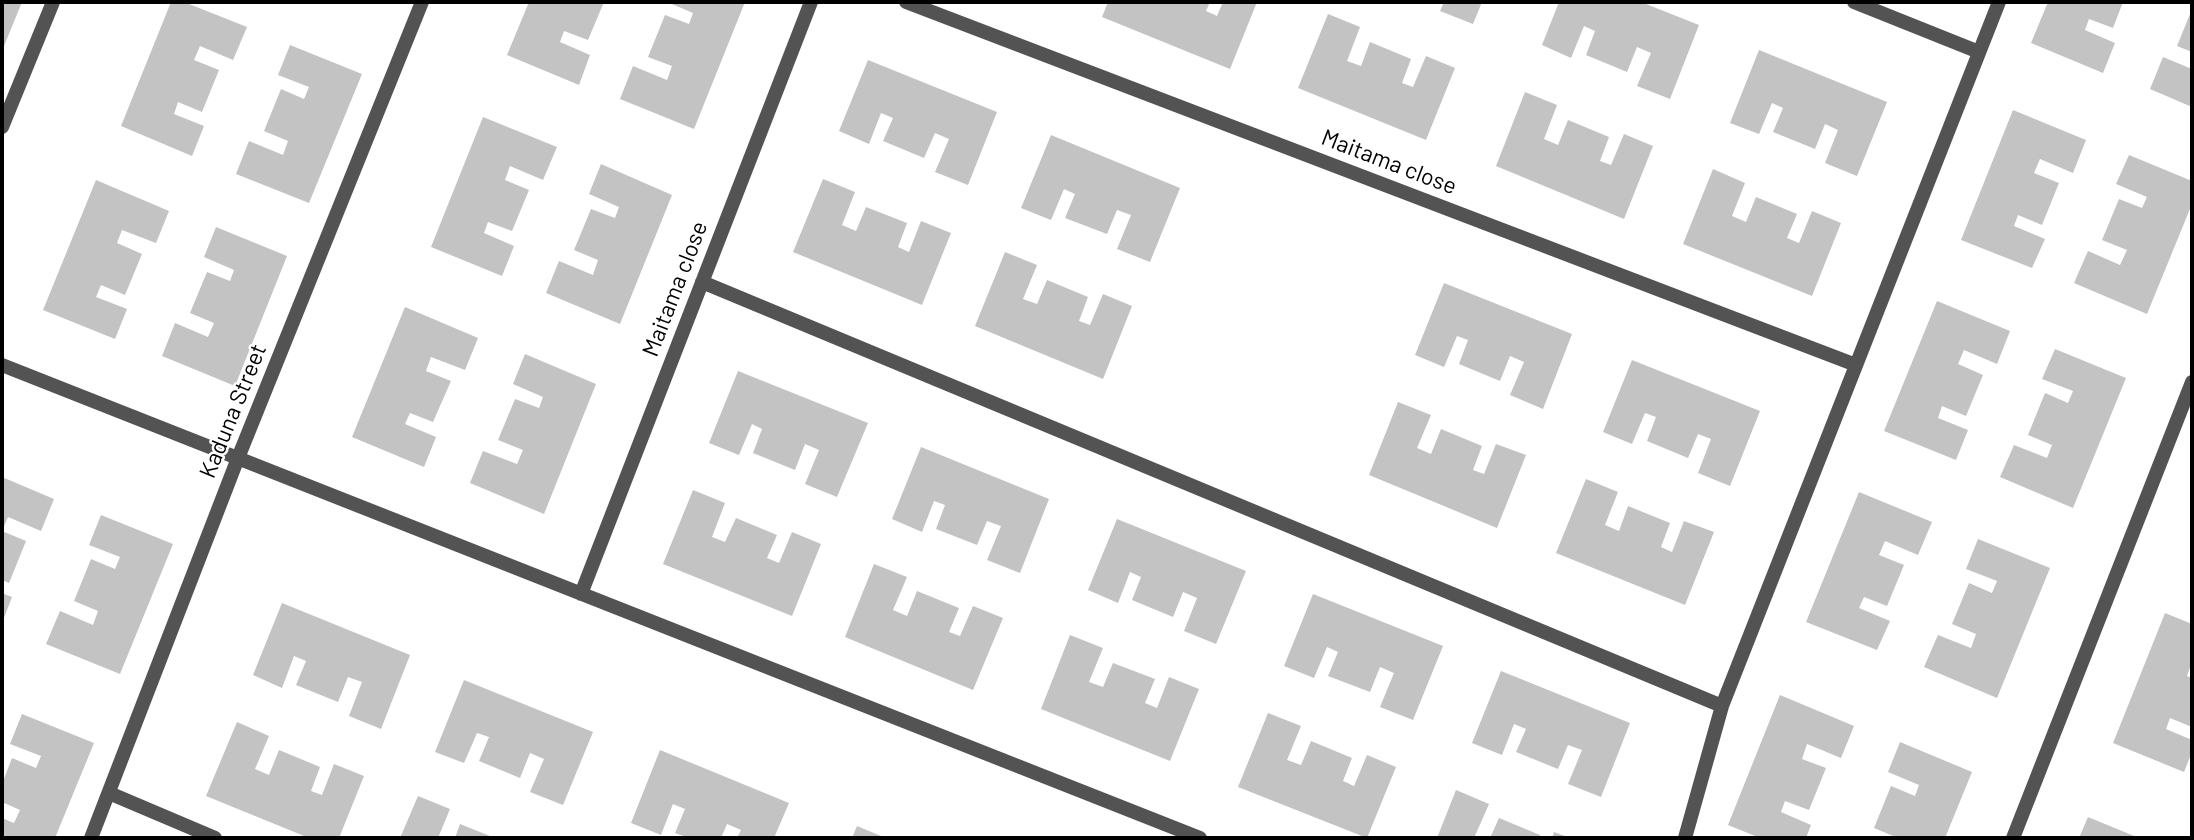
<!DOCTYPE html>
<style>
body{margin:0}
#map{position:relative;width:2194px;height:840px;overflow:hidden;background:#fff;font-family:Barlow,sans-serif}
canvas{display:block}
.frame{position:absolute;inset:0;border:4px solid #000;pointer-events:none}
</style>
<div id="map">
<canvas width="2194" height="840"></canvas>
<div class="frame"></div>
</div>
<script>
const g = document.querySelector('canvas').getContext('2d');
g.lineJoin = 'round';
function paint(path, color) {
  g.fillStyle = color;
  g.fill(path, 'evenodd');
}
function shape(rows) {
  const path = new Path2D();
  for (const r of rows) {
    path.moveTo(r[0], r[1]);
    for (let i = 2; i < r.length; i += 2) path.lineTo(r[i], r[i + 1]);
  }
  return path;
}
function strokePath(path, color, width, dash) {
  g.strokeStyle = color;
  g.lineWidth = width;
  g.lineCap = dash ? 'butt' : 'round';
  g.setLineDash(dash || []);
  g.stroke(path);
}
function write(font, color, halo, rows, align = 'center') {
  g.font = font + ' Barlow,sans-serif';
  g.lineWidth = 5;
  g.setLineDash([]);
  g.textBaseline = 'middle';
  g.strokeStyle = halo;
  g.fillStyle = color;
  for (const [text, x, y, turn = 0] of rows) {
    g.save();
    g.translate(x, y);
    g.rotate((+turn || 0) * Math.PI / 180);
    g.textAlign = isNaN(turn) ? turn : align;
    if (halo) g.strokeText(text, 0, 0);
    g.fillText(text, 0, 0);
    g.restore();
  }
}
paint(shape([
 [2,2,22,2,2,51],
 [171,2,184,2,247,27,233,60,200,46,194,60,219,70,202,112,178,102,174,114,204,126,192,156,121,126],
 [529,2,604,2,588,40,564,31,560,42,590,55,579,85,507,55],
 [667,2,745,2,694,129,620,99,633,66,667,80,672,66,648,57,665,15,689,24,693,13],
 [1108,2,1210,2,1206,11,1217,16,1223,2,1257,2,1230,69,1102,17],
 [1444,2,1482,2,1473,24,1440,11],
 [1559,2,1641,2,1699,25,1670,99,1637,86,1651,53,1637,47,1627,72,1586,55,1595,31,1584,26,1571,58,1542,45],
 [2048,2,2123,2,2113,28,2089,19,2085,30,2115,43,2103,73,2031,43],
 [2192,9,2192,52,2177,46],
 [1328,14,1360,27,1347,61,1361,66,1370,42,1411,59,1402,83,1413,87,1426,56,1455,68,1426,140,1298,88],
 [290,45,362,74,309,203,236,174,249,141,283,155,288,141,264,131,281,89,304,99,309,87,278,75],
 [1759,50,1887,102,1857,176,1825,163,1838,130,1825,124,1815,149,1773,132,1783,108,1772,103,1759,134,1730,123],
 [2163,57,2192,69,2192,107,2150,89],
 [868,60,997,112,968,185,935,172,949,139,935,133,924,158,883,141,893,118,881,113,869,144,839,131],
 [1525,92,1557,105,1544,139,1558,145,1568,120,1609,137,1600,161,1611,165,1624,134,1653,146,1624,219,1496,166],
 [2013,110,2086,140,2073,173,2040,159,2034,173,2059,183,2042,225,2018,215,2014,226,2045,239,2032,268,1961,240],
 [483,117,557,147,543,180,510,166,505,180,529,190,512,231,488,222,484,233,514,246,502,276,431,247],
 [1051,135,1180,188,1150,262,1117,249,1131,215,1117,210,1107,234,1065,218,1075,194,1064,189,1051,220,1021,208],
 [2129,155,2192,181,2192,204,2147,314,2074,283,2088,251,2120,265,2127,250,2102,240,2119,199,2142,208,2147,197,2116,184],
 [601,164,672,195,620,324,546,293,559,261,593,275,598,260,574,250,591,209,615,218,619,207,589,194],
 [1713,169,1745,183,1732,216,1746,222,1756,197,1797,214,1787,238,1799,243,1812,211,1841,223,1812,296,1683,244],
 [823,179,855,192,842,225,856,231,866,207,907,223,898,247,909,252,921,221,951,233,922,305,793,252],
 [96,180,169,211,156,243,122,230,117,243,142,254,125,295,101,285,96,297,127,309,115,339,43,310],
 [216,227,287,256,235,386,162,356,175,323,208,337,214,323,190,313,207,272,230,281,234,270,204,257],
 [1005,252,1037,265,1023,299,1037,304,1047,280,1088,297,1079,321,1090,325,1103,294,1132,306,1103,379,975,326],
 [1444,283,1572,334,1543,409,1510,395,1524,362,1510,356,1500,381,1459,364,1468,340,1457,336,1444,367,1415,355],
 [1937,301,2010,331,1997,364,1964,350,1958,364,1983,375,1966,416,1942,406,1938,418,1968,430,1956,460,1884,431],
 [405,307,478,338,465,370,431,357,426,371,451,381,433,422,410,413,405,424,436,437,424,467,352,437],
 [2055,349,2126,378,2073,508,2000,477,2014,445,2047,458,2052,445,2028,435,2045,393,2068,403,2073,391,2042,379],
 [525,354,596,384,544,514,470,483,483,451,517,464,523,450,498,440,515,399,539,408,543,397,513,384],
 [1632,360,1760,411,1730,486,1698,473,1711,439,1698,434,1688,458,1647,441,1656,417,1645,413,1632,444,1603,432],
 [738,371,868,423,837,497,805,484,819,450,805,444,795,470,753,453,762,429,752,424,739,455,709,443],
 [1398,402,1431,415,1417,448,1431,454,1441,429,1482,446,1473,470,1484,474,1496,444,1526,455,1497,528,1369,475],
 [921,447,1049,499,1020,573,987,560,1001,526,987,521,977,545,936,529,945,505,934,501,922,532,892,519],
 [2,477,54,499,41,531,8,517,2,531,26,541,9,583,2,580],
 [1586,479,1618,492,1605,525,1619,531,1628,506,1670,523,1661,547,1672,552,1684,521,1714,532,1685,605,1556,553],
 [693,490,725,503,712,537,725,542,736,518,777,535,767,558,779,563,792,532,821,544,792,616,663,564],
 [1859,492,1932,522,1918,555,1885,541,1879,555,1904,565,1887,606,1864,597,1859,608,1890,621,1877,650,1806,622],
 [101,515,173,544,120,674,46,644,60,611,93,625,98,611,74,601,91,559,115,569,120,557,89,545],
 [1117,519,1246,571,1216,644,1184,631,1197,598,1183,592,1173,617,1132,600,1141,577,1130,572,1118,603,1088,590],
 [1978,539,2050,568,1997,698,1924,667,1938,635,1971,648,1976,634,1952,624,1969,583,1992,593,1997,581,1966,569],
 [874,564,907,577,893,610,907,616,917,591,959,608,949,632,960,636,973,606,1003,618,973,690,845,637],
 [2,593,12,597,2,623],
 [1313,594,1443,646,1413,720,1380,707,1394,673,1380,667,1370,692,1328,676,1338,652,1327,647,1314,678,1284,666],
 [282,603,410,655,381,729,349,716,362,682,348,677,338,702,296,685,306,661,294,656,282,688,253,675],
 [2165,613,2192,624,2192,662,2187,676,2192,678,2192,727,2170,718,2166,729,2192,740,2192,752,2184,772,2113,743],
 [1070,635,1103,648,1089,682,1103,687,1113,663,1155,679,1145,703,1157,708,1169,677,1199,689,1170,761,1041,709],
 [1501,671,1630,723,1601,797,1568,784,1582,750,1568,745,1558,769,1516,752,1526,729,1514,724,1502,755,1472,743],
 [464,680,593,732,563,805,530,792,544,759,530,753,520,778,479,761,489,737,477,733,464,763,435,752],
 [1780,695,1854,726,1841,758,1807,744,1802,759,1826,768,1809,810,1785,801,1781,812,1811,825,1806,838,1760,838,1728,825],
 [1268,713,1301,726,1287,760,1301,765,1311,741,1352,758,1343,781,1354,786,1367,755,1396,767,1367,838,1238,787],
 [22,714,94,743,55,838,2,838,2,818,14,823,20,810,2,802,2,784,12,758,36,768,41,756,10,744],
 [237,722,269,736,255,769,269,775,279,750,320,767,311,791,322,795,334,764,364,776,339,838,309,838,206,796],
 [1900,742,1972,772,1945,838,1898,838,1874,828,1891,786,1915,796,1919,785,1888,772],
 [660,750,789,803,774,838,737,838,741,830,727,824,721,838,689,838,675,833,685,809,673,804,661,835,631,823],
 [1456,790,1489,804,1474,838,1437,838],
 [418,796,450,809,438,838,400,838],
 [2088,817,2139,838,2079,838],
 [1499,818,1540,835,1539,838,1490,838],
 [460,824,495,838,455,838],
 [857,826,886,838,852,838],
 [1554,832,1570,838,1552,838]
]), '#c3c3c3');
strokePath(shape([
 [906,2,1856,365],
 [1854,2,1979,52],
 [2,127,53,2],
 [702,282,1722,706],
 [2,365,1200,838],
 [581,594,811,2],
 [109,793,215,838],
 [91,838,238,458,422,2],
 [1685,838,1722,706,1999,2],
 [2013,838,2192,382]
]), '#535353', 14);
write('23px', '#000', '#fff', [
 ["Maitama close",1389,162,21],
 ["Maitama close",675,289,-69],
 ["Kaduna Street",233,411,-68]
]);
</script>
